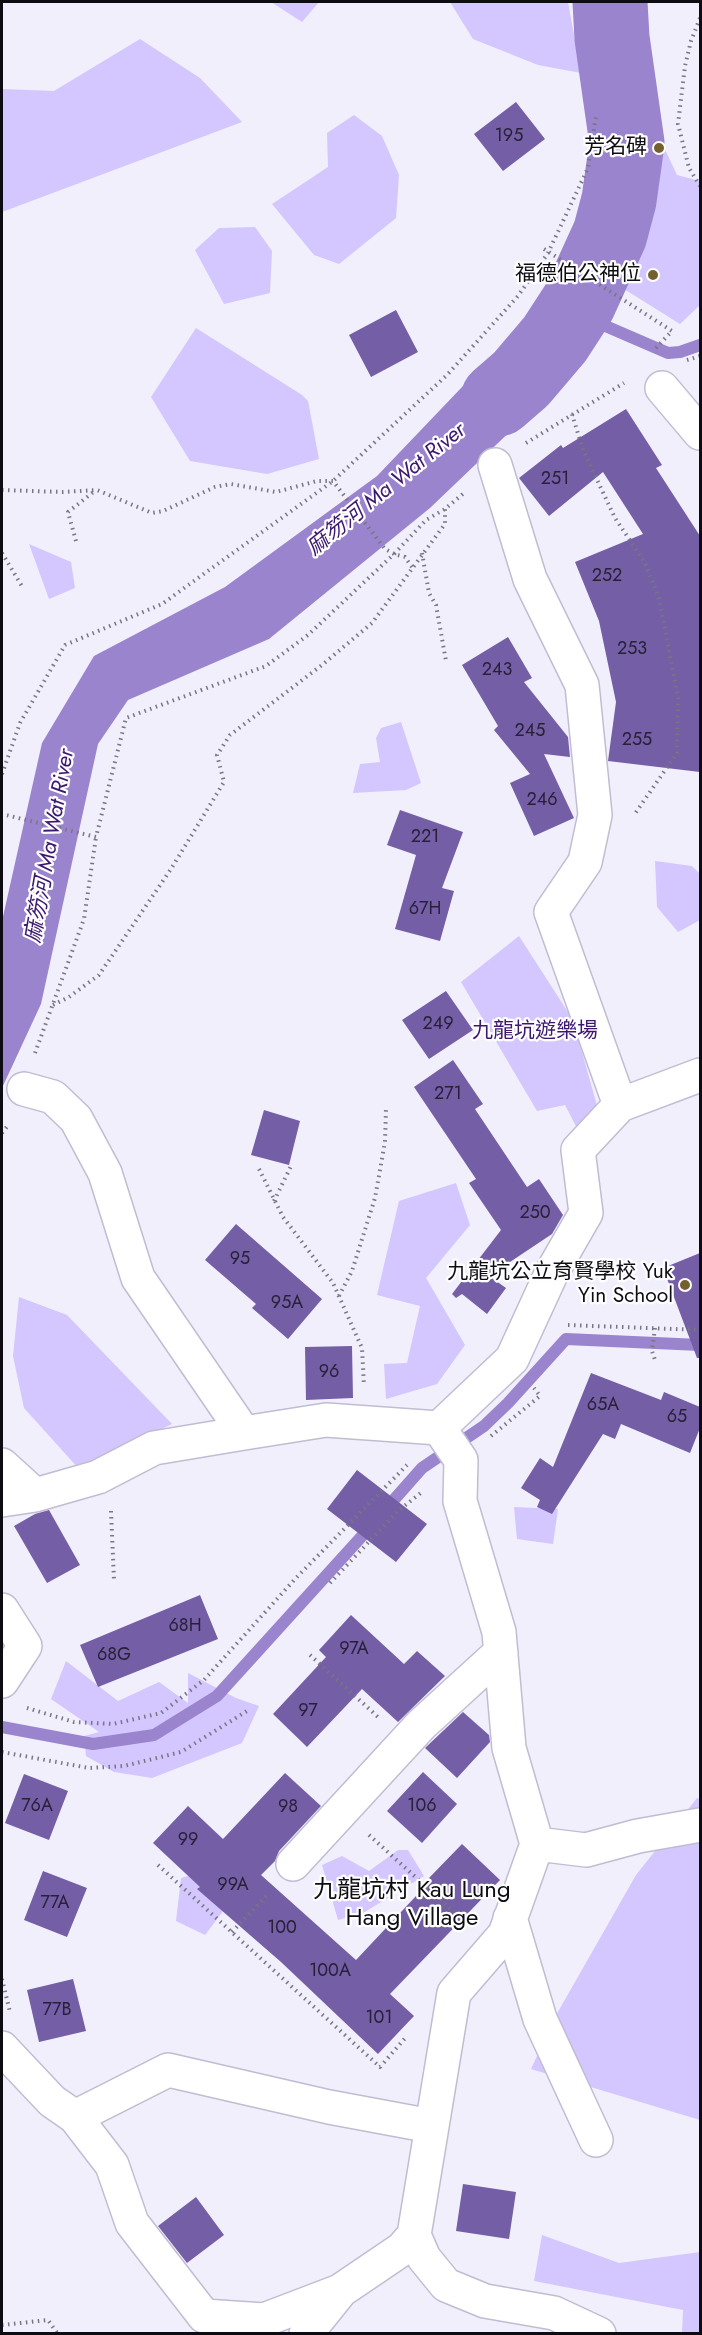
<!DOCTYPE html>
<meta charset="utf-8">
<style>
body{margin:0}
#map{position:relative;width:702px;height:2335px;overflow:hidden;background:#f2effd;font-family:Jost,sans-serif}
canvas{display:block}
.frame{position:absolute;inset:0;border:3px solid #0e0c13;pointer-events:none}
</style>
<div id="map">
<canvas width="702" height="2335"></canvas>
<div class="frame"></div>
</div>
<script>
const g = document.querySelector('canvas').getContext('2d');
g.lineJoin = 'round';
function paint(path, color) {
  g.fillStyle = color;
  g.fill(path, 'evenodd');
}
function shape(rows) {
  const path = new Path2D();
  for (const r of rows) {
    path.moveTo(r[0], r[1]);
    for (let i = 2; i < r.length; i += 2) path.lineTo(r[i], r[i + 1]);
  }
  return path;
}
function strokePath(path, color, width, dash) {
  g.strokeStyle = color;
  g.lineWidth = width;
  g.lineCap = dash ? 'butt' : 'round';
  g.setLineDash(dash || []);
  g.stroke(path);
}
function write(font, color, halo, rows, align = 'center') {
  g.font = font + ' Jost,"Noto Sans TC",sans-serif';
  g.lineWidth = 4.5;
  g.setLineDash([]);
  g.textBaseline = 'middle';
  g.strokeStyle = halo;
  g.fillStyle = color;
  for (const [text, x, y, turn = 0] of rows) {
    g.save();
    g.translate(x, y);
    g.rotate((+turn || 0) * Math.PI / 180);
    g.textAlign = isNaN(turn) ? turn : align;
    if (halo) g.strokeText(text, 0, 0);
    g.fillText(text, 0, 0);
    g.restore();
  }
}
paint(shape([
 [271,2,319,2,302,22],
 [450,2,568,2,581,73,538,65,473,39],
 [140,39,200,78,242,122,2,212,2,89,54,91],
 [354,115,382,136,399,175,396,218,339,264,314,255,272,204,328,167,327,133],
 [662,143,677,175,700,181,700,305,680,324,624,289,629,279,620,274,591,247,595,184,634,187,639,168,652,169,653,145],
 [255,227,272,251,270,293,224,304,195,250,219,228],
 [196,328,302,395,308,401,319,459,267,474,190,461,151,397],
 [29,544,71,562,75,588,49,599],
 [401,722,421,783,406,790,353,793,360,764,380,762,376,738,381,728],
 [655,861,692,866,700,874,700,920,678,932,657,907],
 [519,936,573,1020,601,1120,579,1132,565,1105,537,1111,461,982],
 [456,1183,470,1225,426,1278,465,1345,437,1384,386,1399,384,1364,407,1363,420,1306,377,1295,399,1201],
 [19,1297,67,1315,172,1424,79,1469,24,1408,13,1356],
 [514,1507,558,1509,553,1544,517,1539],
 [66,1661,118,1701,159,1682,188,1703,188,1673,236,1698,259,1706,242,1743,152,1778,114,1772,86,1756,84,1736,99,1732,51,1699],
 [697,1798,700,1799,700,2120,531,2069,555,2017,636,1875],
 [398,1850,408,1850,424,1876,363,1913,338,1920,322,1865,342,1856,369,1871],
 [198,1873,233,1898,205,1935,176,1921,181,1878],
 [542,2235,619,2263,700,2252,700,2333,682,2333,683,2310,534,2281]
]), '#d4c6fe');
paint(shape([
 [549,296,587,358,430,508,269,639,128,700,98,744,41,1004,2,1088,2,921,42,743,94,656,225,587,377,476]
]), '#9a84ce');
strokePath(shape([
 [573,312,668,353,680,352,700,345],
 [384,1511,422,1468,484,1426,508,1403,566,1339,700,1345],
 [2,1727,93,1744,154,1735,217,1696,373,1524]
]), '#9a84ce', 12);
strokePath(shape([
 [498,399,521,379,555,339,579,302,610,234,619,200,627,143,612,38,610,2]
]), '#9a84ce', 75);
paint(shape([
 [516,102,545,139,503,171,474,134],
 [396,310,418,352,371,377,349,335],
 [626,409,662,465,656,468,700,536,700,772,608,761,616,702,599,621,575,562,643,534,603,472,549,516,519,478,561,445,563,448],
 [508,637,532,678,524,682,568,737,570,757,544,754,574,818,534,836,510,783,530,774,494,730,498,726,462,665],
 [400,810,463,832,442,888,454,891,440,941,395,929,416,855,387,845],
 [446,991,473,1030,429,1059,402,1020],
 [453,1060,483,1104,475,1109,527,1187,539,1179,563,1215,552,1234,489,1276,506,1288,487,1314,462,1294,456,1298,452,1294,501,1230,469,1183,476,1179,414,1087],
 [264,1110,300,1121,289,1165,251,1155],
 [236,1224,322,1299,288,1339,252,1308,256,1304,205,1260],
 [700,1253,700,1358,697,1358,663,1268],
 [352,1346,353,1398,306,1400,305,1347],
 [591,1373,661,1400,664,1392,700,1407,700,1428,690,1453,621,1424,615,1439,603,1434,552,1514,537,1507,540,1500,521,1488,540,1458,553,1467],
 [357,1470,427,1524,396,1562,327,1509],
 [49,1510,80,1565,47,1583,14,1526,35,1514],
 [200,1595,218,1639,98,1687,80,1645],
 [351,1615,404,1664,417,1651,445,1676,398,1722,362,1689,307,1747,273,1714,326,1657,319,1650],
 [463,1712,489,1735,490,1742,457,1778,425,1748],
 [423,1772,457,1804,422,1843,387,1811],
 [285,1773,321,1806,279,1851,275,1861,261,1875,356,1960,431,1880,429,1878,462,1844,500,1880,390,1994,414,2016,378,2054,281,1962,197,1889,200,1887,153,1843,188,1806,223,1839],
 [24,1774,68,1791,49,1840,5,1823],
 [43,1871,87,1888,67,1937,24,1920],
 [73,1979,86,2031,39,2042,27,1990],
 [463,2184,516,2192,509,2239,456,2231],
 [196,2197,224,2235,187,2263,158,2226]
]), '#745ea5');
const minor = shape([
 [662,388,700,433],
 [495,465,530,579,582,685,595,815,585,862,551,912,620,1105,700,1075],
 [24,1089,53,1097,76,1119,105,1173,138,1278,244,1433],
 [439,1428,512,1359,552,1272,586,1213,578,1150,620,1105],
 [2,1465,35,1495],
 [2,1500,35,1495,98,1477,154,1448,244,1433,326,1420,439,1428,461,1460,460,1501,499,1632,509,1748,537,1844,505,1934,454,1993,414,2235,424,2258,446,2285,485,2301,554,2313,599,2334],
 [2,1610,25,1646,2,1681],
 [537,1844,586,1850,638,1836,700,1825],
 [293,1864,421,1725,501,1652],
 [510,1918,540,2019,596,2140],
 [2,2048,52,2101,75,2117,168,2070,329,2107,431,2126],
 [75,2117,112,2165,132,2223,204,2316,264,2320,340,2291,402,2249,414,2235],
 [306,2334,339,2293]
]);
strokePath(minor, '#c1bcd2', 36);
strokePath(shape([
 [700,18,691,41,685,66,678,124,689,168,700,186],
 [544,249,672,331,654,350],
 [687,360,700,356],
 [572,414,583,450,615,518,645,563,659,598,678,698,677,753,634,815],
 [526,443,624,383],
 [2,490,62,492,97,490,152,513,163,511,215,487,231,484,276,492,317,481,333,481,385,549,394,554,308,635,266,666,126,718,96,837,2,814],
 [76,541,68,512,96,490],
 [2,553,23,588],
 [422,553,429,593,436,605,446,661],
 [412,567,405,557,394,554,426,520,445,509,464,493],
 [2,774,20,723,65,645,162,604,333,481,447,375,518,296,548,253,588,168,596,116],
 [53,1005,69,997,99,975,171,869,224,782,217,755,230,735,322,665,372,623,445,524,445,509],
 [35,1053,84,919,96,837],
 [2,1133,9,1124],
 [259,1169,283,1217,333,1283,362,1348,364,1386],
 [274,1201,292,1164],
 [339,1296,352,1271,375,1198,385,1142,386,1109],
 [568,1325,700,1330],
 [655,1328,652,1351,655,1360],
 [491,1436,540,1396,534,1388],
 [111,1511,114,1580],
 [330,1583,398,1511,422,1492],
 [310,1655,378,1717],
 [27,1708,74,1722,113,1724,161,1713,204,1680,295,1579,407,1465],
 [2,1752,89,1768,124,1766,181,1752,247,1711],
 [369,1835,454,1912],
 [158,1865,380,2067,407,2036],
 [232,1932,269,1893],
 [2,1979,10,2012],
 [2,2325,48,2320,58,2334]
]), '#787680', 4, [1.5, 4.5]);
strokePath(minor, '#fff', 33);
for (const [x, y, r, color] of [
 [659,148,6,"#74602f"],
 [653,275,6,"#74602f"],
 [685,1285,6,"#74602f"]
]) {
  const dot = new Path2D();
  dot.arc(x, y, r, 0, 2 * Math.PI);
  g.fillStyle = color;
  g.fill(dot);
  strokePath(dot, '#fefefe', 2);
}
write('18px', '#282038', null, [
 ["195",509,137],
 ["251",555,480],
 ["252",607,577],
 ["253",632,650],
 ["243",497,671],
 ["245",530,732],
 ["255",637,741],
 ["246",542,801],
 ["221",425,838],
 ["67H",425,910],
 ["249",438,1025],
 ["271",448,1095],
 ["250",535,1214],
 ["95",240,1260],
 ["95A",287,1304],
 ["96",329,1373],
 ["65A",603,1406],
 ["65",677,1418],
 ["68H",185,1627],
 ["97A",354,1650],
 ["68G",114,1656],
 ["97",308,1712],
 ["76A",37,1807],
 ["106",422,1807],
 ["98",288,1808],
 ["99",188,1841],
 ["99A",233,1886],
 ["77A",55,1904],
 ["100",282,1929],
 ["100A",330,1972],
 ["77B",57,2011],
 ["101",379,2019]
]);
write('21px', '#0e0c13', '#fefefe', [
 ["芳名碑",647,148],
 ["福德伯公神位",641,275],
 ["九龍坑公立育賢學校 Yuk",673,1273],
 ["Yin School",673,1297]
], 'right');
write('21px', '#3c176f', '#fefefe', [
 ["九龍坑遊樂場",535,1032]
]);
write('italic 22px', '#3d1870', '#fefefe', [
 ["麻笏河 Ma Wat River",387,490,-39],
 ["麻笏河 Ma Wat River",51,846,-80]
]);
write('24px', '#0e0c13', '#fefefe', [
 ["九龍坑村 Kau Lung",412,1891],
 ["Hang Village",412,1919]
]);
</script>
